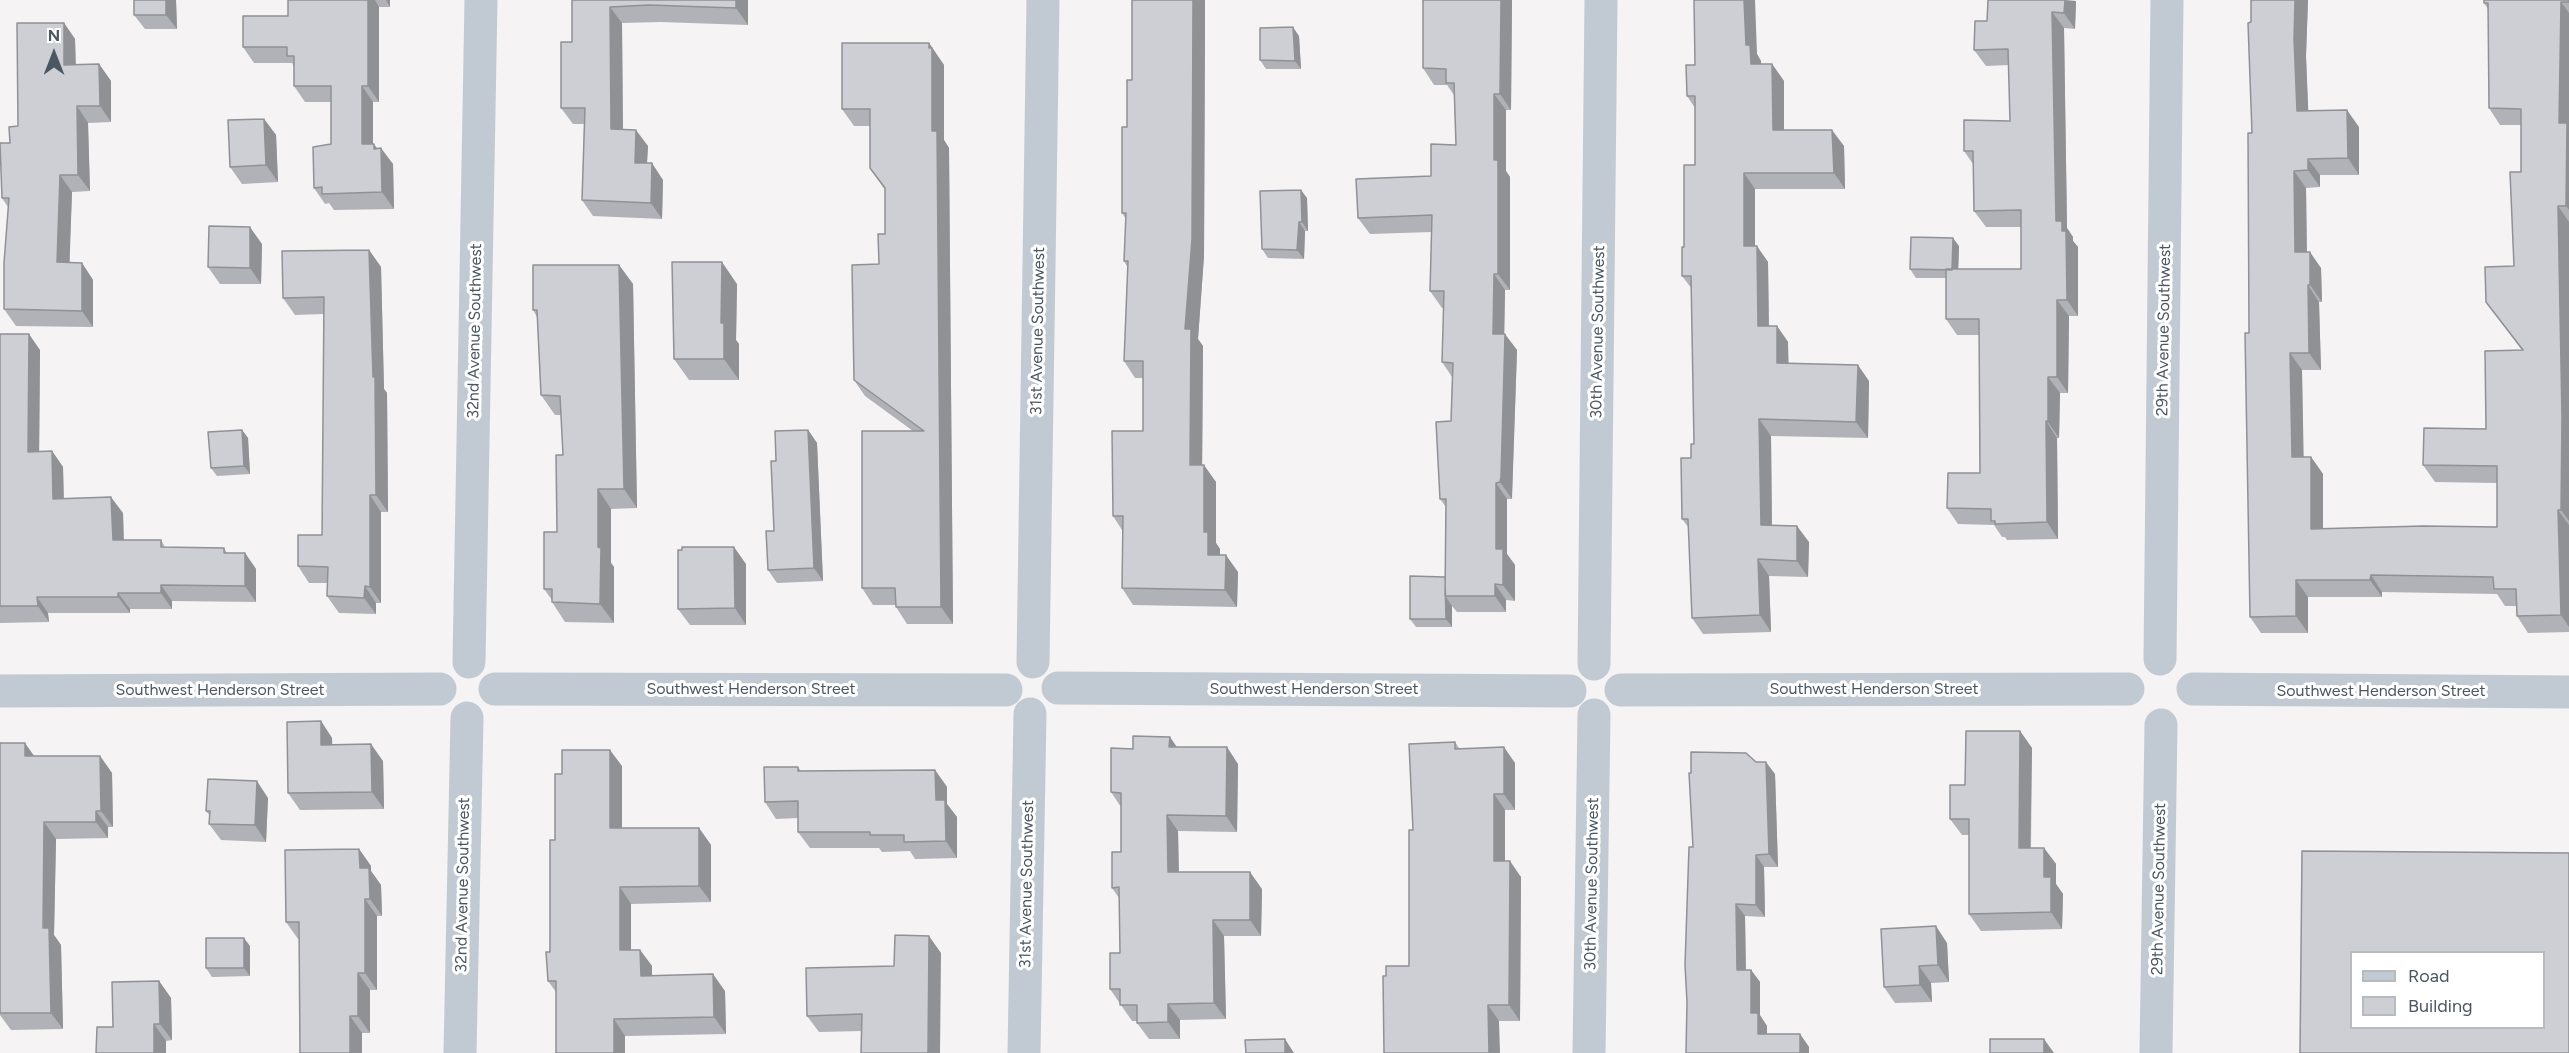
<!DOCTYPE html>
<style>
body{margin:0}
#map{position:relative;width:2569px;height:1053px;overflow:hidden;background:#f5f3f3;font-family:Figtree,sans-serif}
canvas{display:block}
.legend{position:absolute;left:2350px;top:951px;width:195px;height:78px;box-sizing:border-box;background:#fff;border:2px solid #b7bbc0;margin:0;padding:8px 10px;list-style:none;font-size:18px;color:#4a5661}
.legend li{display:flex;align-items:center;gap:12px;height:30px}
.legend b{width:30px;border:2px solid #b7bbc0}
.north{position:absolute;left:24px;top:24px;width:60px;height:60px;-webkit-text-stroke:4px #fff;paint-order:stroke;rotate:0deg;font-size:16px;font-weight:700;line-height:24px;text-align:center;color:#4a5661}
.north::after{content:'';display:block;margin:auto;width:21px;height:27px;background:#4a5661;clip-path:polygon(50% 0,100% 100%,50% 72%,0 100%)}
</style>
<div id="map">
<canvas width="2569" height="1053"></canvas>
<ul class="legend">
<li><b style="height:8px;background:#c1cad2"></b>Road</li>
<li><b style="height:16px;background:#cdcfd5"></b>Building</li>
</ul>
<div class="north">N</div>
</div>
<script>
const g = document.querySelector('canvas').getContext('2d');
g.lineJoin = 'round';
function shape(rows) {
  const path = new Path2D();
  for (const r of rows) {
    path.moveTo(r[0], r[1]);
    for (let i = 2; i < r.length; i += 2) path.lineTo(r[i], r[i + 1]);
  }
  return path;
}
function strokePath(path, color, width, dash) {
  g.strokeStyle = color;
  g.lineWidth = width;
  g.lineCap = dash ? 'butt' : 'round';
  g.setLineDash(dash || []);
  g.stroke(path);
}
function paint(path, color) {
  g.fillStyle = color;
  g.fill(path, 'evenodd');
}
function write(font, color, halo, rows, align = 'center') {
  g.font = font + ' Figtree,sans-serif';
  g.lineWidth = 6;
  g.setLineDash([]);
  g.textBaseline = 'middle';
  g.strokeStyle = halo;
  g.fillStyle = color;
  for (const [text, x, y, turn = 0] of rows) {
    g.save();
    g.translate(x, y);
    g.rotate((+turn || 0) * Math.PI / 180);
    g.textAlign = isNaN(turn) ? turn : align;
    if (halo) g.strokeText(text, 0, 0);
    g.fillText(text, 0, 0);
    g.restore();
  }
}
strokePath(shape([
 [2160,659,2167,0],
 [469,662,481,0],
 [1033,662,1043,0],
 [1594,664,1601,0],
 [1058,688,1570,691],
 [495,689,1006,690],
 [2193,689,2569,692],
 [1621,690,2128,689],
 [0,691,440,689],
 [460,1053,467,718],
 [1024,1053,1030,714],
 [1589,1053,1594,715],
 [2156,1053,2161,725]
]), '#c1cad2', 33);
paint(shape([
 [176,0,177,29,145,29,134,15],
 [288,0,390,0,390,7,379,7,379,102,373,102,373,144,393,164,394,209,334,210,329,203,325,204,314,188,331,144,331,102,305,102,294,86,294,66,292,63,254,63,243,47,288,16],
 [572,0,748,0,748,25,661,22,622,23,623,130,648,146,647,163,663,180,662,219,593,216,582,200,584,124,573,124,561,108,572,42],
 [1423,0,1512,0,1511,110,1506,110,1506,171,1510,177,1510,290,1505,290,1504,334,1517,350,1512,493,1512,499,1507,499,1507,554,1515,565,1515,601,1506,600,1506,612,1457,612,1452,606,1452,627,1416,627,1410,619,1445,577,1446,507,1440,499,1451,421,1452,377,1442,362,1444,308,1442,308,1430,291,1432,232,1370,234,1358,218,1431,176,1456,145,1454,95,1447,85,1434,85,1423,68],
 [1988,0,2076,1,2075,29,2064,28,2067,228,2073,237,2073,241,2078,247,2078,316,2069,316,2068,393,2060,393,2059,438,2057,438,2058,539,2007,540,2005,537,2002,537,1994,525,1958,524,1947,508,1980,473,1979,335,1957,335,1946,319,1946,278,1916,278,1910,269,1959,246,1958,269,2021,269,2021,227,1986,227,1974,211,1973,164,1964,151,2010,121,2009,65,1986,66,1974,50,1987,21],
 [2251,0,2308,0,2306,56,2308,111,2359,127,2359,175,2320,175,2320,187,2306,188,2307,252,2321,268,2322,302,2319,302,2321,370,2302,370,2303,457,2311,457,2323,474,2323,529,2497,527,2497,483,2435,482,2423,465,2486,429,2522,350,2486,302,2514,266,2521,172,2521,125,2500,125,2489,108,2488,9,2484,3,2569,0,2569,632,2528,633,2517,616,2516,606,2505,606,2497,594,2382,592,2382,597,2308,597,2308,633,2261,633,2250,617,2249,333,2252,133],
 [64,23,75,39,76,65,99,64,111,81,111,122,88,123,90,191,72,192,69,263,82,263,93,280,93,327,16,326,4,309,8,207,2,198,18,126],
 [1205,23,1204,256,1198,339,1203,346,1202,465,1216,482,1216,543,1220,549,1220,555,1238,572,1237,607,1133,605,1122,588,1122,530,1113,516,1143,431,1143,378,1135,378,1124,361,1128,268,1124,261,1126,219,1122,213,1127,127],
 [1299,36,1301,69,1266,69,1260,60],
 [929,43,944,65,944,140,949,148,953,624,907,624,896,607,896,605,873,605,862,588,913,431,865,396,854,380,885,234,885,190,870,168,870,126,854,126,842,109],
 [1757,54,1761,61,1761,64,1772,64,1784,81,1784,130,1844,146,1845,189,1755,189,1755,246,1768,262,1769,326,1777,326,1788,342,1788,363,1869,381,1868,438,1771,436,1772,525,1809,542,1808,577,1769,576,1771,632,1703,634,1692,618,1689,528,1682,519,1691,458,1694,444,1692,289,1682,276,1684,247,1695,165,1695,108,1687,96,1695,65],
 [264,119,276,135,278,182,242,184,230,167],
 [1307,198,1308,231,1305,231,1304,259,1268,258,1262,249],
 [262,244,261,284,220,284,208,267],
 [369,250,381,267,384,389,387,393,388,512,381,512,381,603,376,603,376,614,339,613,327,596,328,583,309,583,298,566,322,535,324,314,295,315,283,298],
 [619,265,633,284,637,508,611,509,611,563,614,567,614,623,565,622,552,602,552,600,544,589,557,532,563,455,561,415,555,415,541,395,537,317,533,310],
 [737,284,736,340,739,344,739,380,689,380,674,359],
 [0,334,40,350,39,452,52,451,63,467,64,499,123,513,124,540,161,540,165,547,224,548,227,553,245,553,256,569,256,602,172,601,172,609,130,609,130,613,48,613,49,622,0,623],
 [242,430,248,438,250,474,217,476,211,468],
 [808,430,817,443,823,581,777,583,768,570,774,531,776,461],
 [746,564,746,625,690,625,678,609],
 [321,721,332,738,332,745,383,761,384,809,300,810,288,793],
 [2020,731,2032,748,2031,848,2044,848,2056,864,2056,884,2063,894,2062,929,1981,931,1969,914,1969,835,1962,835,1950,819,1965,785],
 [1455,742,1459,748,1515,763,1515,810,1505,810,1505,861,1521,877,1520,1021,1499,1021,1386,976,1409,966,1413,830],
 [0,743,34,756,100,756,112,773,113,827,108,827,108,838,56,839,54,935,61,945,63,1029,11,1030,0,1015],
 [1177,747,1238,764,1237,832,1178,831,1179,872,1262,889,1261,936,1224,936,1226,1019,1180,1020,1180,1039,1149,1039,1137,1023,1137,1021,1132,1021,1110,989,1120,953,1119,898,1112,888,1121,852,1121,807,1111,792,1133,749],
 [1756,762,1775,774,1778,867,1764,867,1765,917,1745,916,1746,970,1751,970,1760,982,1760,1016,1767,1026,1767,1034,1800,1034,1809,1047,1809,1053,1686,1053,1693,847,1691,773],
 [622,766,622,828,699,828,711,845,711,902,631,904,631,950,640,950,652,966,652,976,725,991,726,1034,625,1036,625,1053,556,992,548,981,555,840,562,774],
 [798,767,801,771,935,770,947,787,947,804,957,817,957,858,915,859,910,851,882,852,879,848,810,848,798,832,798,818,776,819,765,802],
 [268,798,266,842,221,840,209,824,210,816,206,811],
 [359,849,371,866,371,871,381,885,382,916,377,916,377,990,370,990,370,1033,362,1033,362,1053,300,1053,299,939,298,939,286,922],
 [1947,943,1949,982,1931,983,1932,1002,1895,1003,1884,987],
 [250,946,250,976,212,977,206,968],
 [941,953,862,1031,819,1032,807,1016,894,966],
 [159,981,171,998,172,1040,166,1041,113,1027]
]), '#b0b2b7');
paint(shape([
 [166,0,176,0,177,29,166,15],
 [368,0,375,0,379,7,379,102,368,86],
 [386,0,390,0,390,7],
 [736,0,748,0,748,25,736,8],
 [1193,0,1205,0,1205,23,1204,256,1198,339,1203,346,1202,482,1190,465,1185,329],
 [1501,0,1512,0,1511,110,1500,94],
 [1744,0,1755,0,1757,54,1761,61,1762,81,1751,64,1746,45],
 [2065,0,2076,1,2075,29,2064,13],
 [2295,0,2308,0,2306,56,2309,128,2297,111,2294,39],
 [2561,2,2569,13,2569,210,2566,206,2559,123],
 [610,7,622,23,623,146,611,129],
 [2052,12,2064,28,2067,228,2073,237,2073,241,2078,247,2078,316,2067,300,2056,221],
 [64,23,75,39,76,82,64,65],
 [1293,27,1299,36,1301,69,1295,61],
 [929,43,944,65,944,140,949,148,953,624,941,607,932,131],
 [99,64,111,81,111,122,100,106],
 [1772,64,1784,81,1784,147,1773,130],
 [362,86,373,102,373,161,362,144],
 [1494,94,1506,110,1506,171,1510,177,1510,290,1498,274,1494,160],
 [77,106,88,123,90,191,78,175],
 [2347,110,2359,127,2359,175,2348,158],
 [264,119,276,135,278,182,266,165],
 [636,130,648,146,646,179,635,163],
 [1832,130,1844,146,1845,189,1834,173],
 [374,144,382,156,381,148,393,164,394,209,382,192,374,149],
 [2308,159,2320,175,2320,187,2308,170],
 [652,163,663,180,662,219,651,203],
 [2294,171,2306,188,2307,268,2295,252],
 [1744,173,1755,189,1755,262,1744,246],
 [60,175,72,192,69,279,57,262],
 [1301,190,1307,198,1308,231,1302,222],
 [2558,206,2569,222,2569,521,2561,510],
 [1299,222,1305,231,1304,259,1297,250],
 [250,227,262,244,261,284,250,268],
 [1953,238,1959,246,1958,278,1952,270],
 [1757,246,1768,262,1769,342,1758,326],
 [369,250,381,267,384,389,387,393,388,512,376,495],
 [2310,252,2321,268,2322,302,2310,285],
 [722,262,737,284,736,340,739,344,739,380,724,359,721,323],
 [82,263,93,280,93,327,82,311],
 [619,265,633,284,637,508,624,489],
 [1494,274,1505,290,1504,350,1493,334],
 [2308,285,2319,302,2321,370,2309,353],
 [2057,300,2069,316,2068,393,2057,377],
 [1777,326,1788,342,1789,379,1777,363],
 [29,334,40,350,39,468,28,452],
 [1505,334,1517,350,1512,499,1500,482],
 [2290,353,2302,370,2304,474,2292,457],
 [1858,365,1869,381,1868,438,1856,422],
 [2048,377,2060,393,2059,438,2048,422],
 [1759,419,1771,436,1772,541,1761,525],
 [2046,421,2057,438,2058,539,2047,522],
 [242,430,248,438,250,474,244,466],
 [808,430,817,443,823,581,814,568],
 [52,451,63,467,64,515,53,499],
 [2311,457,2323,474,2323,546,2311,529],
 [1204,465,1216,482,1216,543,1220,549,1220,572,1208,555,1204,532],
 [1496,483,1507,499,1507,554,1515,565,1515,601,1503,585,1496,549],
 [598,489,611,509,611,563,614,567,614,623,600,604,598,547],
 [370,495,381,512,381,603,370,587],
 [111,497,123,513,124,556,113,540],
 [2558,510,2569,525,2569,627,2561,615],
 [1797,526,1809,542,1808,577,1797,561],
 [734,547,746,564,746,625,735,608],
 [245,553,256,569,256,602,245,586],
 [1226,555,1238,572,1237,607,1225,590],
 [1758,559,1769,576,1771,632,1760,615],
 [2371,575,2382,592,2382,597,2370,580],
 [2296,580,2308,597,2308,633,2296,616],
 [1495,584,1506,600,1506,612,1495,596],
 [161,585,172,601,172,609,161,593],
 [365,586,376,603,376,614,364,598],
 [118,593,130,609,130,613,118,597],
 [37,597,48,613,49,622,38,606],
 [1446,597,1452,606,1452,627,1446,619],
 [321,721,332,738,333,761,321,745],
 [2020,731,2032,748,2030,864,2019,848],
 [1170,737,1181,753,1169,747],
 [25,743,37,760,25,756],
 [371,744,383,761,384,809,372,792],
 [1227,747,1238,764,1237,832,1226,816],
 [1504,747,1515,763,1515,810,1504,794],
 [610,750,622,766,622,845,610,828],
 [100,756,112,773,113,827,101,811],
 [1766,762,1775,774,1778,867,1769,854],
 [935,770,947,787,947,804,957,817,957,858,946,841,936,800],
 [257,781,268,798,266,842,255,825],
 [1494,794,1505,810,1505,877,1494,861],
 [96,811,108,827,108,838,96,822],
 [1167,815,1178,831,1179,889,1168,872],
 [44,822,56,839,54,935,61,945,63,1029,51,1013,43,928],
 [699,828,711,845,711,902,699,886],
 [2044,848,2056,864,2056,884,2063,894,2062,929,2051,912,2044,877],
 [359,849,371,866,371,871,381,885,382,916,370,899,360,868],
 [1756,855,1764,867,1765,917,1756,905],
 [1510,861,1521,877,1520,1021,1509,1005],
 [1250,872,1262,889,1261,936,1250,920],
 [620,887,631,904,631,967,620,950],
 [365,899,377,916,377,990,365,973],
 [1736,904,1745,916,1746,983,1737,970],
 [1213,920,1224,936,1226,1019,1214,1003],
 [1936,926,1947,943,1949,982,1938,965],
 [929,936,941,953,940,1053,928,1053],
 [244,938,250,946,250,976,244,968],
 [640,950,652,966,652,993,641,976],
 [1919,966,1931,983,1932,1002,1920,985],
 [1751,970,1760,982,1760,1015,1767,1026,1767,1047,1758,1034,1751,1013],
 [358,973,370,990,370,1033,358,1016],
 [713,974,725,991,726,1034,714,1017],
 [159,981,171,998,172,1040,160,1024],
 [1168,1004,1180,1020,1180,1039,1168,1022],
 [1488,1005,1499,1021,1500,1053,1489,1053],
 [350,1016,362,1033,362,1053,350,1053],
 [614,1019,625,1036,625,1053,614,1053],
 [154,1024,166,1041,166,1053,154,1053],
 [1800,1034,1809,1047,1809,1053,1800,1053],
 [1285,1039,1294,1053,1285,1053],
 [2044,1039,2054,1053,2044,1053]
]), '#909195');
const building = shape([
 [134,0,166,0,166,15,134,15,134,0],
 [288,0,368,0,368,86,362,86,362,144,374,144,374,149,381,148,382,192,322,194,322,187,314,188,313,147,331,144,331,86,294,86,294,56,287,56,287,47,243,47,243,16,288,16,288,0],
 [572,0,736,0,736,8,649,5,610,7,611,129,636,130,635,163,652,163,651,203,582,200,585,108,561,108,561,42,572,42,572,0],
 [1132,0,1193,0,1192,239,1185,329,1191,329,1190,465,1204,465,1204,532,1208,532,1208,555,1226,555,1225,590,1122,588,1123,516,1113,516,1112,431,1143,431,1143,361,1124,361,1128,261,1124,261,1126,213,1122,213,1122,127,1127,127,1127,80,1132,80,1132,0],
 [1423,0,1501,0,1500,94,1494,94,1494,160,1498,160,1498,274,1494,274,1493,334,1505,334,1501,477,1500,482,1496,483,1496,549,1503,549,1503,585,1495,584,1495,596,1445,596,1446,499,1440,499,1436,422,1451,421,1453,363,1442,362,1444,291,1430,291,1432,215,1358,218,1356,179,1431,176,1431,144,1456,145,1454,83,1446,83,1446,69,1423,68,1423,0],
 [1694,0,1744,0,1746,45,1750,45,1751,64,1772,64,1773,130,1832,130,1834,173,1744,173,1744,246,1757,246,1758,326,1777,326,1777,363,1858,365,1856,422,1759,419,1761,525,1797,526,1797,561,1758,559,1760,615,1692,618,1688,519,1682,519,1681,458,1691,458,1691,444,1694,444,1691,276,1682,276,1682,247,1684,247,1684,165,1695,165,1695,96,1687,96,1686,65,1695,65,1694,0],
 [1988,0,2065,0,2064,13,2052,12,2056,221,2062,221,2062,231,2066,231,2067,300,2057,300,2057,377,2048,377,2048,422,2046,421,2047,522,1995,524,1995,521,1991,521,1991,509,1947,508,1948,473,1980,473,1979,319,1946,319,1946,269,2021,269,2021,210,1974,211,1973,151,1964,151,1964,120,2010,121,2008,49,1974,50,1975,21,1987,21,1988,0],
 [2251,0,2295,0,2294,39,2297,111,2347,110,2348,158,2308,159,2308,170,2294,171,2295,252,2310,252,2310,285,2308,285,2309,353,2290,353,2292,457,2311,457,2311,529,2424,526,2497,527,2497,466,2423,465,2424,428,2486,429,2485,351,2523,350,2486,302,2485,267,2514,266,2510,172,2521,172,2521,109,2489,108,2488,3,2484,3,2484,0,2569,0,2569,2,2561,2,2559,123,2567,123,2566,206,2558,206,2562,417,2561,510,2558,510,2561,615,2517,616,2516,589,2494,589,2493,577,2371,575,2370,580,2296,580,2296,616,2250,617,2245,333,2249,333,2248,133,2252,133,2248,23,2251,22,2251,0],
 [17,23,64,23,64,65,99,64,100,106,77,106,78,175,60,175,57,262,82,263,82,311,4,309,4,263,9,198,2,198,0,143,10,143,9,127,18,126,17,23],
 [1293,27,1295,61,1260,60,1260,28,1293,27],
 [842,43,929,43,929,48,932,48,932,131,937,131,941,607,896,607,895,588,862,588,862,431,924,431,854,380,852,265,879,264,878,234,885,234,885,188,870,168,870,109,842,109,842,43],
 [264,119,266,165,230,167,228,120,264,119],
 [1301,190,1302,222,1299,222,1297,250,1262,249,1260,191,1301,190],
 [209,226,250,227,250,268,208,267,209,226],
 [1911,237,1953,238,1952,270,1910,269,1911,237],
 [369,250,373,377,375,377,376,495,370,495,370,587,365,586,364,598,327,596,328,567,298,566,298,535,322,535,324,297,283,298,282,251,369,250],
 [672,262,722,262,721,323,724,323,724,359,674,359,672,262],
 [533,265,619,265,624,489,598,489,598,547,601,548,600,604,552,602,552,589,544,589,544,532,557,532,556,455,563,455,560,396,541,395,537,310,533,310,533,265],
 [0,334,29,334,28,452,52,451,53,499,111,497,113,540,161,540,161,547,224,548,224,553,245,553,245,586,161,585,161,593,118,593,118,597,37,597,38,606,0,606,0,334],
 [242,430,244,466,211,468,208,432,242,430],
 [808,430,814,568,768,570,766,531,774,531,771,461,776,461,775,431,808,430],
 [682,547,734,547,735,608,678,609,678,550,682,550,682,547],
 [1410,576,1445,577,1446,619,1410,619,1410,576],
 [321,721,321,745,371,744,372,792,288,793,287,722,321,721],
 [1966,731,2020,731,2019,848,2044,848,2044,877,2051,877,2051,912,1969,914,1969,819,1950,819,1950,785,1965,785,1966,731],
 [1133,736,1170,737,1169,747,1227,747,1226,816,1167,815,1168,872,1250,872,1250,920,1213,920,1214,1003,1168,1004,1168,1022,1137,1023,1137,1005,1120,1005,1120,989,1110,989,1110,953,1120,953,1119,887,1112,888,1112,852,1121,852,1121,793,1111,792,1111,748,1133,749,1133,736],
 [1455,742,1455,749,1504,747,1504,794,1494,794,1494,861,1510,861,1509,1005,1488,1005,1489,1053,1384,1053,1383,976,1386,976,1386,966,1409,966,1409,830,1413,830,1409,744,1455,742],
 [0,743,25,743,25,756,100,756,101,811,96,811,96,822,44,822,43,928,49,928,51,1013,0,1013,0,743],
 [562,750,610,750,610,828,699,828,699,886,620,887,620,950,640,950,641,976,713,974,714,1017,614,1019,614,1053,556,1053,556,981,548,981,546,952,550,952,550,840,555,840,555,774,562,774,562,750],
 [1691,752,1746,753,1756,762,1766,762,1769,854,1756,855,1756,905,1736,904,1737,970,1751,970,1751,1013,1758,1013,1758,1034,1800,1034,1800,1053,1686,1053,1687,1002,1685,965,1689,847,1693,847,1689,773,1691,773,1691,752],
 [764,767,798,767,798,771,935,770,936,800,945,800,946,841,904,842,904,835,870,835,870,832,798,832,798,801,765,802,764,767],
 [208,779,257,781,255,825,209,824,210,811,206,811,208,779],
 [359,849,360,868,369,868,370,899,365,899,365,973,358,973,358,1016,350,1016,350,1053,300,1053,299,922,286,922,285,850,359,849],
 [2302,851,2569,853,2569,1053,2300,1053,2302,851],
 [2352,952,2544,952,2544,1028,2352,1028,2352,952],
 [1936,926,1938,965,1919,966,1920,985,1884,987,1881,929,1936,926],
 [895,935,929,936,928,1053,861,1053,862,1014,807,1016,806,968,894,966,895,935],
 [206,938,244,938,244,968,206,968,206,938],
 [159,981,160,1024,154,1024,154,1053,96,1053,97,1027,113,1027,112,982,159,981],
 [1285,1039,1285,1053,1246,1053,1245,1040,1285,1039],
 [1990,1039,2044,1039,2044,1053,1990,1053,1990,1039]
]);
paint(building, '#cdcfd5');
strokePath(building, '#909195', 1.5);
write('16px', '#4a5661', '#fff', [
 ["29th Avenue Southwest",2164,330,-89],
 ["32nd Avenue Southwest",475,331,-89],
 ["31st Avenue Southwest",1038,331,-89],
 ["30th Avenue Southwest",1598,332,-89],
 ["Southwest Henderson Street",751,689],
 ["Southwest Henderson Street",1314,689],
 ["Southwest Henderson Street",1874,689],
 ["Southwest Henderson Street",220,690],
 ["Southwest Henderson Street",2381,691],
 ["31st Avenue Southwest",1027,884,-89],
 ["30th Avenue Southwest",1592,884,-89],
 ["32nd Avenue Southwest",463,885,-89],
 ["29th Avenue Southwest",2159,889,-89]
]);
</script>
